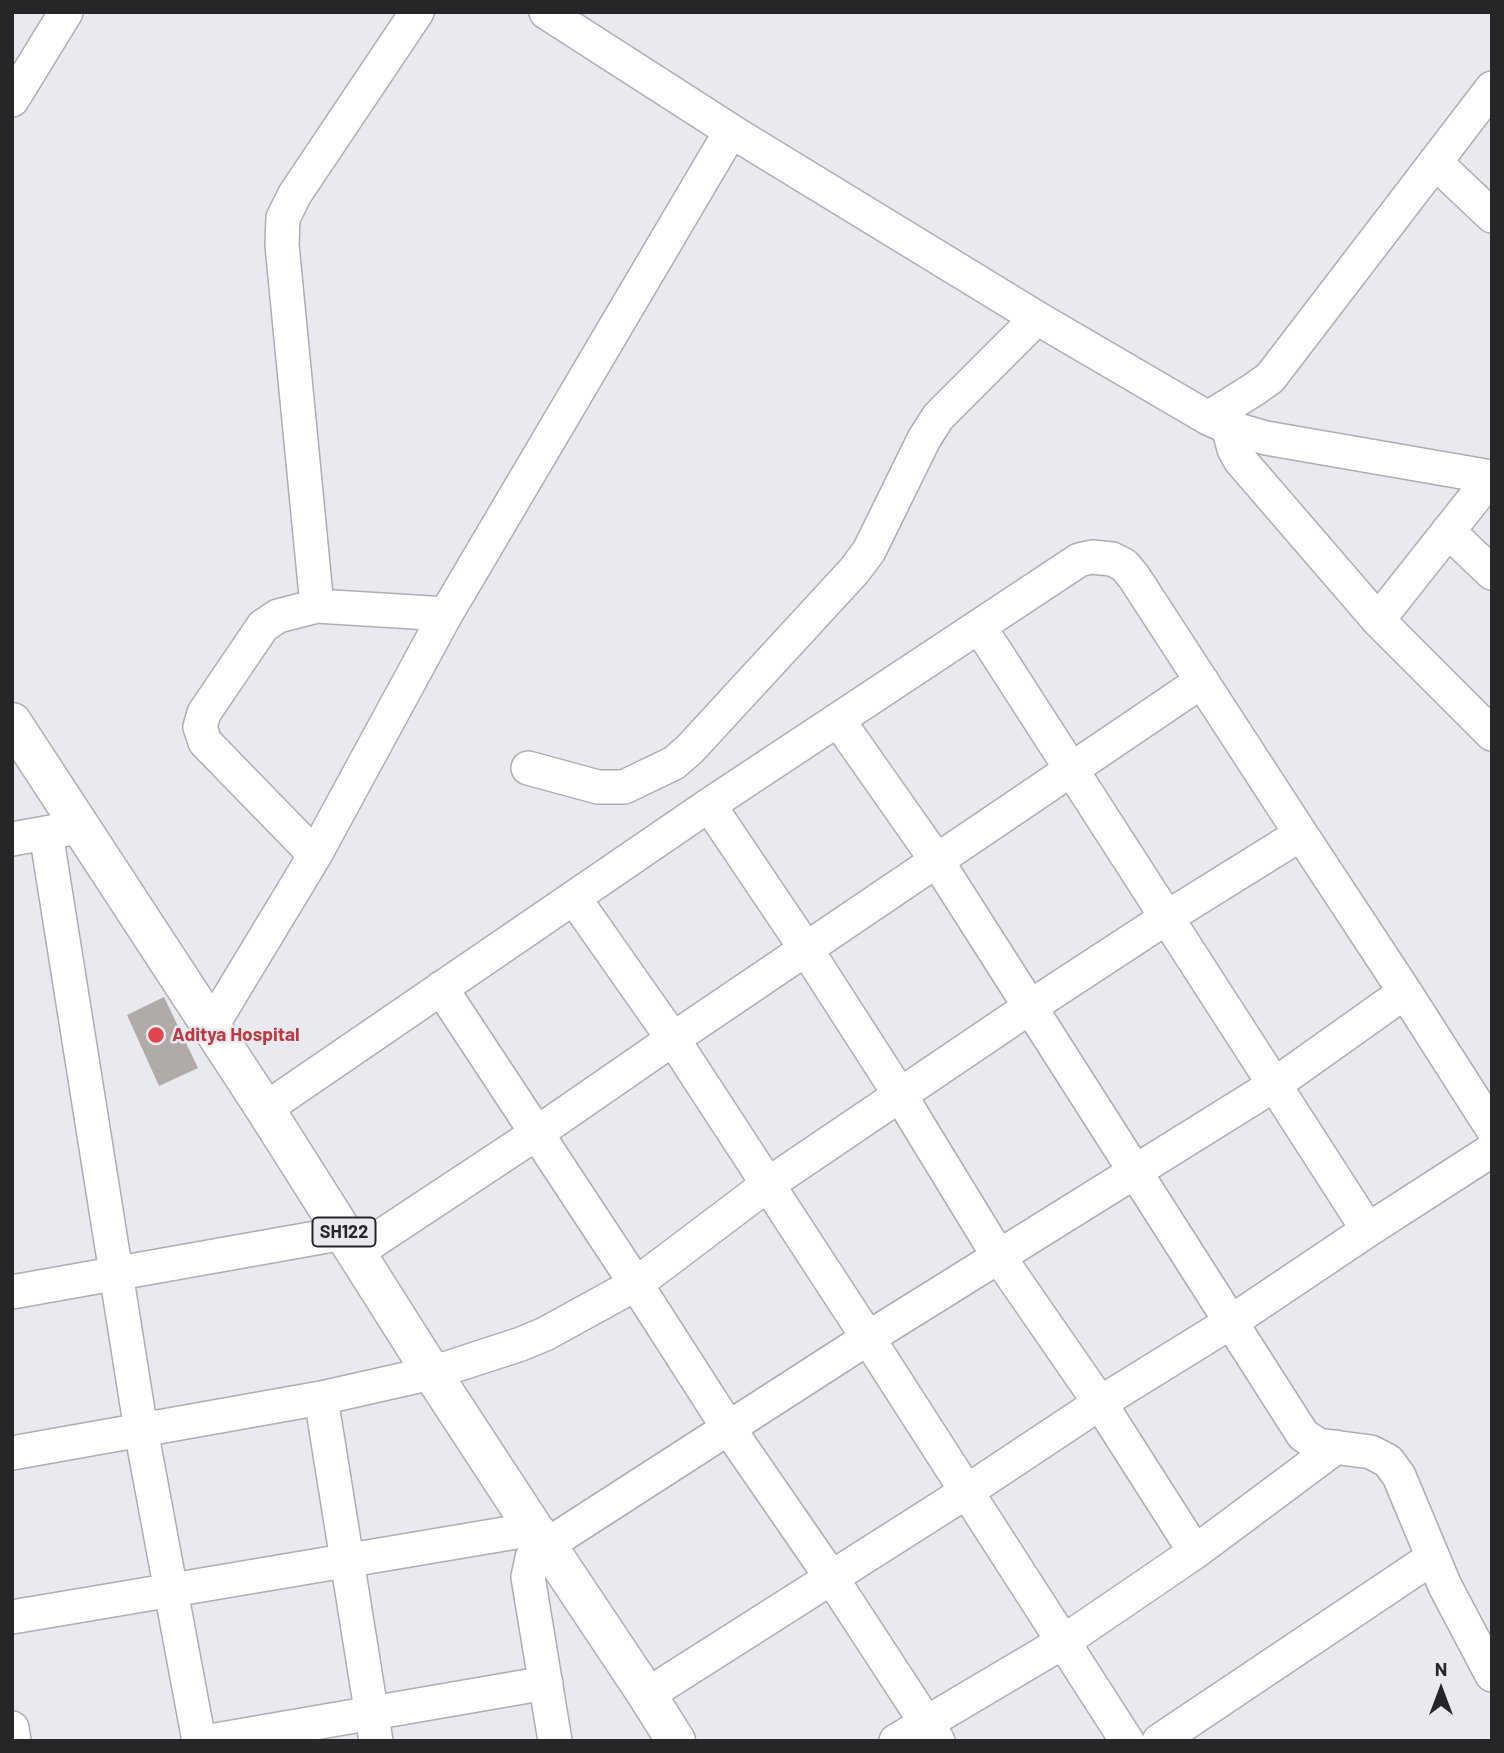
<!DOCTYPE html>
<style>
body{margin:0}
#map{position:relative;width:1504px;height:1753px;overflow:hidden;background:#e8eaef;font-family:Barlow,sans-serif}
canvas{display:block}
.frame{position:absolute;inset:0;border:14px solid #252628;pointer-events:none}
.north{position:absolute;left:1406px;top:1655px;width:70px;height:70px;-webkit-text-stroke:5px #e8eaef;paint-order:stroke;rotate:0deg;font-size:19px;font-weight:700;line-height:28px;text-align:center;color:#252628}
.north::after{content:'';display:block;margin:auto;width:24px;height:32px;background:#252628;clip-path:polygon(50% 0,100% 100%,50% 72%,0 100%)}
</style>
<div id="map">
<canvas width="1504" height="1753"></canvas>
<div class="frame"></div>
<div class="north">N</div>
</div>
<script>
const g = document.querySelector('canvas').getContext('2d');
g.lineJoin = 'round';
function paint(path, color) {
  g.fillStyle = color;
  g.fill(path, 'evenodd');
}
function shape(rows) {
  const path = new Path2D();
  for (const r of rows) {
    path.moveTo(r[0], r[1]);
    for (let i = 2; i < r.length; i += 2) path.lineTo(r[i], r[i + 1]);
  }
  return path;
}
function strokePath(path, color, width, dash) {
  g.strokeStyle = color;
  g.lineWidth = width;
  g.lineCap = dash ? 'butt' : 'round';
  g.setLineDash(dash || []);
  g.stroke(path);
}
function write(font, color, halo, rows, align = 'center') {
  g.font = font + ' Barlow,sans-serif';
  g.lineWidth = 5;
  g.setLineDash([]);
  g.textBaseline = 'middle';
  g.strokeStyle = halo;
  g.fillStyle = color;
  for (const [text, x, y, turn = 0] of rows) {
    g.save();
    g.translate(x, y);
    g.rotate((+turn || 0) * Math.PI / 180);
    g.textAlign = isNaN(turn) ? turn : align;
    if (halo) g.strokeText(text, 0, 0);
    g.fillText(text, 0, 0);
    g.restore();
  }
}
paint(shape([
 [164,997,198,1068,159,1086,127,1015]
]), '#b0aba8');
const minor = shape([
 [546,12,731,131,1037,318,1208,418,1228,427,1266,438,1491,477],
 [12,100,66,12],
 [1435,162,1492,216],
 [1208,418,1253,390,1270,378,1492,88],
 [1228,427,1234,449,1240,460,1378,620,1492,734],
 [1448,531,1492,573],
 [317,606,282,245,283,218,295,194,417,12],
 [1378,620,1492,476],
 [979,626,1368,1230],
 [838,720,937,861,1303,1435,1318,1445,1371,1452,1388,1461,1399,1476,1445,1586,1492,1675],
 [528,768,598,787,624,787,674,763,690,749,854,571,869,551,924,439,938,417,1037,318],
 [709,805,806,949,900,1095,999,1257,1100,1403,1195,1552],
 [46,833,141,1430,199,1741],
 [12,839,68,829],
 [315,855,205,742,200,727,204,713,263,626,278,616,317,606,446,614],
 [574,898,673,1039,868,1338,1127,1741],
 [441,988,636,1284,729,1429,831,1577,938,1741],
 [211,1027,315,855,446,614,731,131],
 [265,1109,709,805,1079,560,1092,557,1112,559,1124,565,1134,577,1301,834,1405,992,1492,1128],
 [357,1252,537,1133,673,1039,1202,681],
 [12,1292,344,1233],
 [321,1398,376,1741],
 [12,1453,321,1398,432,1373,521,1344,545,1334,636,1284,767,1185,1030,1007,1166,918,1301,834],
 [12,1617,534,1529],
 [647,1695,966,1492,1100,1403,1231,1322,1368,1230,1492,1150],
 [12,1728,14,1741],
 [210,1741,546,1683],
 [555,1741,528,1577,532,1558,547,1545,868,1338,1274,1085,1405,992],
 [896,1741,1063,1642,1195,1552,1336,1447],
 [1159,1741,1432,1558]
]);
const major = shape([
 [12,722,265,1109,432,1373,534,1529,547,1545,647,1695,676,1741]
]);
strokePath(minor, '#acaeb2', 36);
strokePath(major, '#acaeb2', 41);
strokePath(minor, '#fff', 33);
strokePath(major, '#fff', 38);
for (const [x, y, r, color] of [
 [156,1035,9,"#e0444e"]
]) {
  const dot = new Path2D();
  dot.arc(x, y, r, 0, 2 * Math.PI);
  g.fillStyle = color;
  g.fill(dot);
  strokePath(dot, '#e8eaef', 2.5);
}
for (const [x, y, w] of [
 [344,1232,63]
]) {
  const box = new Path2D();
  box.roundRect(x - w / 2, y - 14.5, w, 29, 5);
  g.fillStyle = '#e8eaef';
  g.fill(box);
  strokePath(box, '#252628', 2);
}
write('bold 18px', '#252628', null, [
 ["SH122",344,1232]
]);
write('bold 19px', '#be3a42', '#e8eaef', [
 ["Aditya Hospital",172,1035]
], 'left');
</script>
